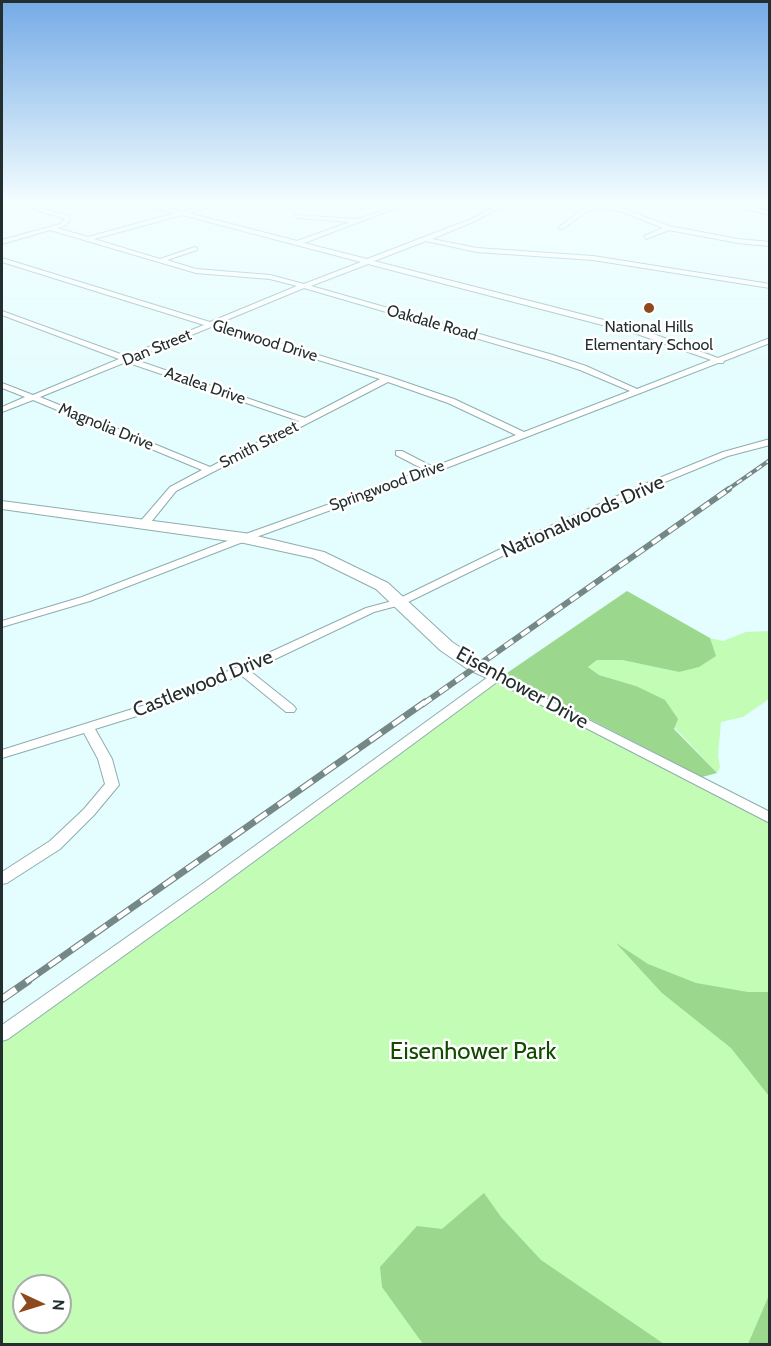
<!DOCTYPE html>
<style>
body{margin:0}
#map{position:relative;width:771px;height:1346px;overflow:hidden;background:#e4fdfe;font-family:Cabin,sans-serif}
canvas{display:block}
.frame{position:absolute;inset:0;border:3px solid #232f2f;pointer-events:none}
.north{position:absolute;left:12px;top:1274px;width:60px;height:60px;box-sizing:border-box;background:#fff;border:2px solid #a7acac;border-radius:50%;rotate:94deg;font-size:16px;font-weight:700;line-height:24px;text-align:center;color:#232f2f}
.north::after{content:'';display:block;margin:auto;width:21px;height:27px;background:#8e4a1c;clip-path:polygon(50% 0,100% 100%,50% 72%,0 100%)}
</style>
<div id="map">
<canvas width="771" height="1346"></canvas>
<div class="frame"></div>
<div class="north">N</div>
</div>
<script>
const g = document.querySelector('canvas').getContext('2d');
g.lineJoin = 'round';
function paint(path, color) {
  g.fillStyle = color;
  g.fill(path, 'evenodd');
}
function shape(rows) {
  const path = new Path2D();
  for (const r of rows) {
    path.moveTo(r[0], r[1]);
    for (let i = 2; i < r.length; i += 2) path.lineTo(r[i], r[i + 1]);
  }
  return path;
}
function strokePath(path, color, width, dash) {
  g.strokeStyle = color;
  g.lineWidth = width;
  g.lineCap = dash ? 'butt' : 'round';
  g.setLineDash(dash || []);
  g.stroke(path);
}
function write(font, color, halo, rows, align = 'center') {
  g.font = font + ' Cabin,sans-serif';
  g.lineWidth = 5;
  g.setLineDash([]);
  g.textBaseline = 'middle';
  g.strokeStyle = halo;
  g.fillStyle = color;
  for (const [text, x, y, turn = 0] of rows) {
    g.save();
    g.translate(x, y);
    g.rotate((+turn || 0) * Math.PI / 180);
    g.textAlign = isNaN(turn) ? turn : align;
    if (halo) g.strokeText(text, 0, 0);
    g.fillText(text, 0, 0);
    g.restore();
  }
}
paint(shape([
 [769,631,769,699,743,717,721,722,718,756,720,767,717,773,636,686,599,675,588,667,597,660,622,660,679,672,715,656,710,638,723,641,746,632],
 [496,677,769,813,769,1295,748,1344,2,1344,2,1032],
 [24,1286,60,1286,60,1322,24,1322]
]), '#c3fcb5');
paint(shape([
 [627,591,710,638,716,656,699,667,679,672,622,660,597,660,588,667,599,675,636,686,665,700,678,719,674,729,717,773,702,777,504,675],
 [616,943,648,964,696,983,748,992,769,992,769,1096,731,1048,662,993],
 [484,1193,501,1217,541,1260,664,1344,423,1344,382,1287,380,1267,417,1226,442,1229],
 [769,1295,769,1344,748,1344]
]), '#9cd78e');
const street = shape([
 [9,201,16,201,69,216,70,220,64,226,57,228,88,237,175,213,132,201,139,201,182,212,222,201,229,201,189,213,297,241,350,222,297,218,295,215,358,219,408,201,414,201,304,243,367,259,471,219,507,201,512,201,475,221,432,239,477,248,593,256,770,284,770,288,593,260,477,252,426,241,374,261,643,330,718,358,770,338,770,343,724,361,723,363,718,363,436,472,248,540,90,601,2,627,2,621,82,597,240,536,425,470,396,455,396,451,402,451,433,467,516,435,448,403,388,382,176,491,147,527,139,527,139,523,170,487,202,470,33,400,2,412,2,407,25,397,2,388,2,383,33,395,119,359,2,315,2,311,126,356,204,325,2,262,2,258,210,322,297,286,270,279,196,273,50,230,2,244,2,240,60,224,65,219,9,201],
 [182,215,361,262,304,284,270,275,196,269,167,260,197,250,197,248,195,247,160,259,94,239,182,215],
 [368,264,637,334,711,360,637,389,586,366,553,355,311,286,368,264],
 [304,288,547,359,580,370,630,391,524,432,454,399,390,377,217,324,304,288],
 [211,327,380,379,305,418,133,359,211,327],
 [126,362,299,421,210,467,40,397,126,362],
 [578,201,586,201,627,210,669,226,738,239,770,242,770,246,738,243,669,230,646,239,644,236,663,228,623,212,600,207,584,213,563,229,559,229,559,227,580,211,594,206,578,201],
 [714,201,722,201,770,211,770,215,714,201],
 [770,439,770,445,728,456,648,489,525,545,404,604,374,612,250,671,294,706,296,709,294,712,286,712,241,675,150,712,95,729,112,759,119,785,94,815,60,849,7,883,2,884,2,872,50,841,84,809,105,784,98,759,84,733,2,758,2,750,142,706,238,667,366,608,396,600,517,541,642,485,723,452,770,439],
 [496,673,770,812,770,823,497,682,211,893,8,1039,2,1041,2,1025,201,885,492,674,496,673]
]);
const secondary = shape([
 [2,501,244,533,324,552,388,583,452,642,505,677,502,681,496,682,469,670,440,650,376,589,313,558,244,543,2,509,2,501]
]);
strokePath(street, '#8fadae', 2);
strokePath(secondary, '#8fadae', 2);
paint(street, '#fff');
paint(secondary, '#fff');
const railFar3 = shape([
 [727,490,770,460]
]);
const railFar2 = shape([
 [423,704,729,489]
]);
const railFar1 = shape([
 [26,982,425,702]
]);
const rail = shape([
 [2,999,28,981]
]);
strokePath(railFar3, '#758787', 4);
strokePath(railFar2, '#758787', 6);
strokePath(railFar1, '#758787', 7);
strokePath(rail, '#758787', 8);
strokePath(railFar3, '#fff', 2, [6]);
strokePath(railFar2, '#fff', 4, [10]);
strokePath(railFar1, '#fff', 4.5, [14]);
strokePath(rail, '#fff', 6, [17]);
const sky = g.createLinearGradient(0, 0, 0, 389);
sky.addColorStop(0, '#75aae6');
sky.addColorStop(0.52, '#f3feff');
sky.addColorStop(1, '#f3feff00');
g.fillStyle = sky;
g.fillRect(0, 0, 771, 389);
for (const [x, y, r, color] of [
 [649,308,6,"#8e4a1c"]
]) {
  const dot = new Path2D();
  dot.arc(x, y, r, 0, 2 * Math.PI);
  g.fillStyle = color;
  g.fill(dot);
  strokePath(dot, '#fff', 2);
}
write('16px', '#232f2f', '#fff', [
 ["Oakdale Road",432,323,16],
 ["Glenwood Drive",265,341,17],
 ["Dan Street",157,348,-22],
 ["Azalea Drive",205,386,19],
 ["Magnolia Drive",106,427,22],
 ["Smith Street",259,445,-27],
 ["Springwood Drive",387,486,-20]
]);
write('16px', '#232f2f', '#fff', [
 ["National Hills",649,327],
 ["Elementary School",649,345]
]);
write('20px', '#232f2f', '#fff', [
 ["Nationalwoods Drive",583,517,-24],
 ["Castlewood Drive",203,684,-22],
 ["Eisenhower Drive",522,688,29]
]);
write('24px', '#124b00', '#fff', [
 ["Eisenhower Park",473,1052]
]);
</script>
